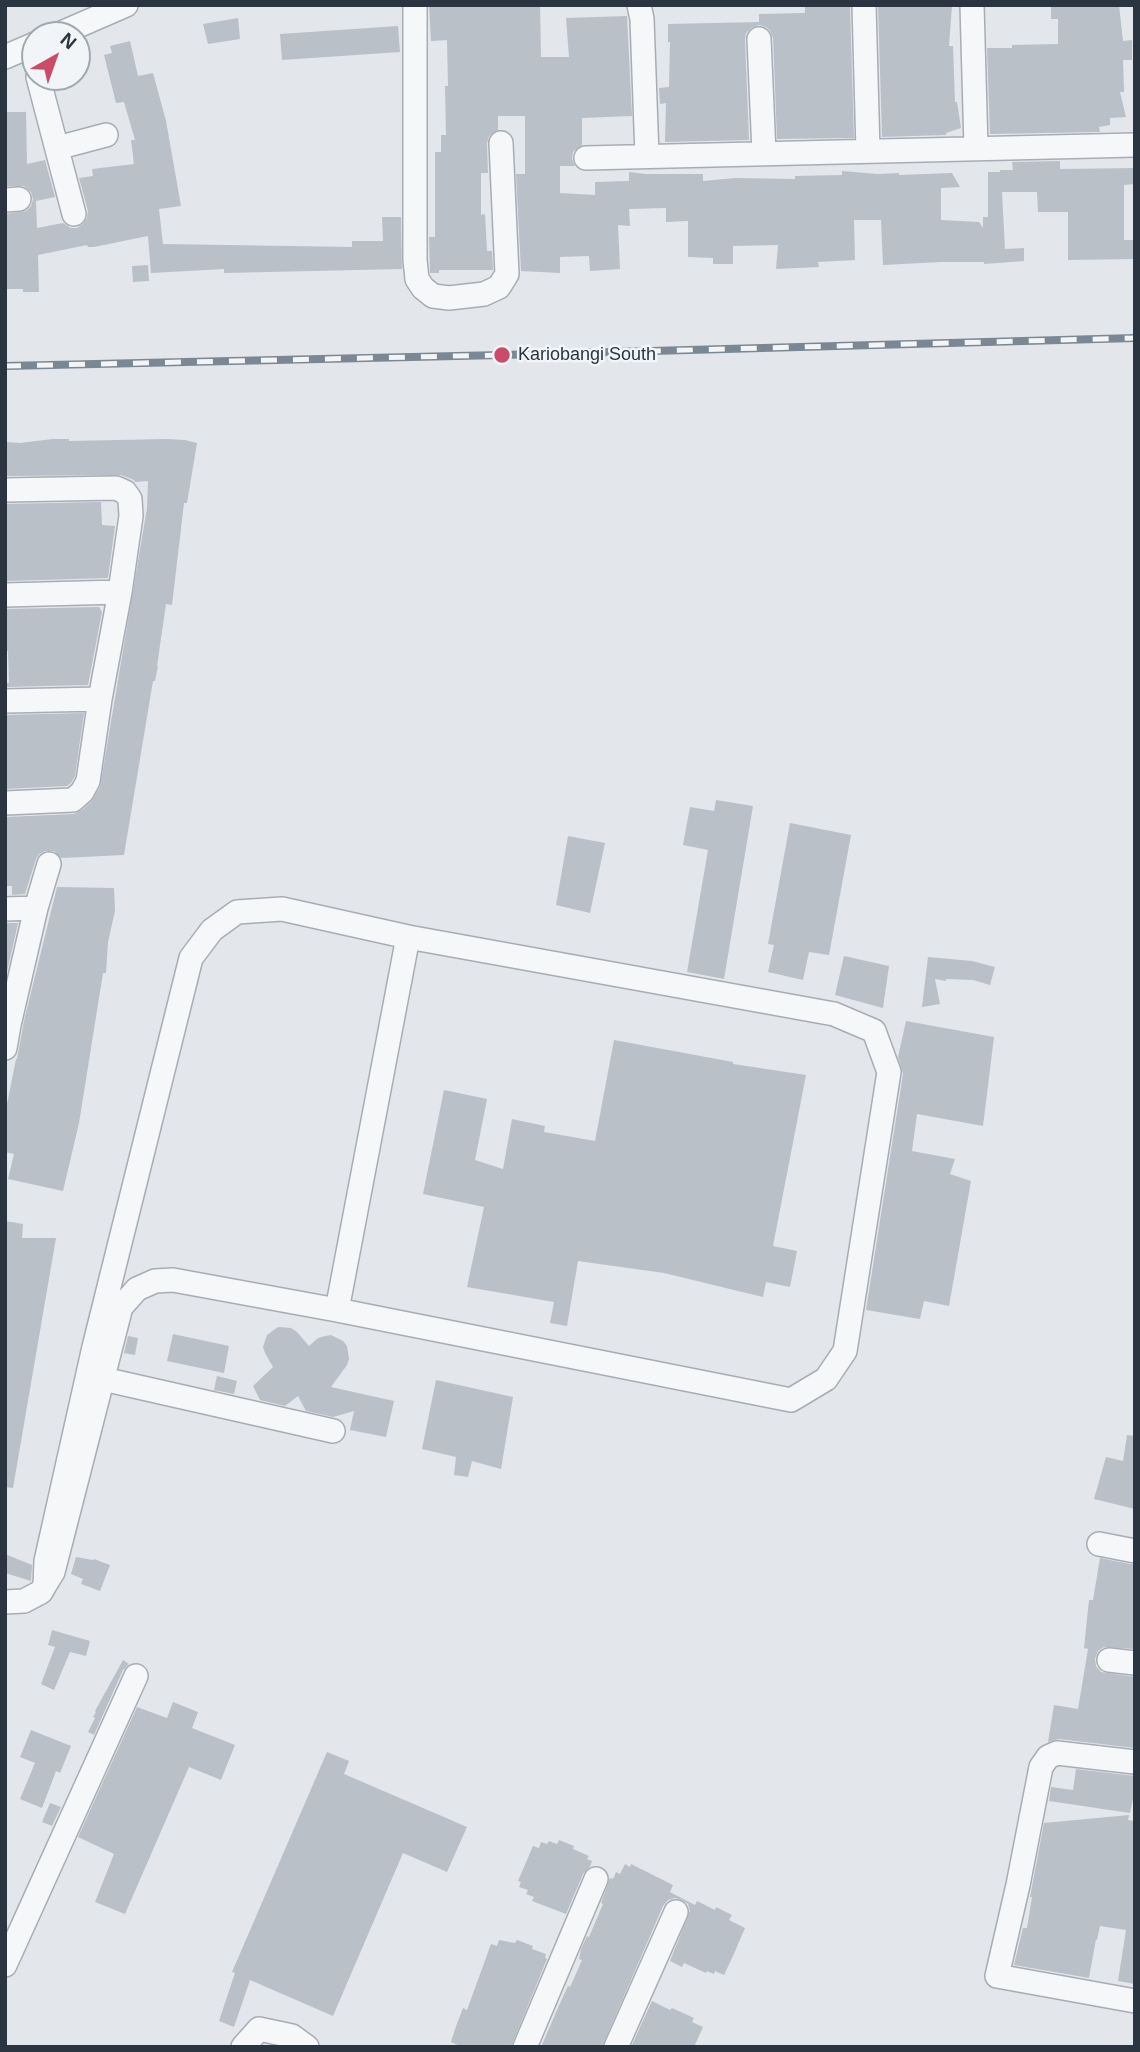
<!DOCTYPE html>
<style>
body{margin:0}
#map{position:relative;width:1140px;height:2052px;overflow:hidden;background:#e3e6eb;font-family:Helvetica,sans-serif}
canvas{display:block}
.frame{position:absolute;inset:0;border:7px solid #2b3542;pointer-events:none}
.north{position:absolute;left:21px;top:21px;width:70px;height:70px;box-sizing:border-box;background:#f2f5f8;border:2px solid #a2a8af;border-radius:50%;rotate:40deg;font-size:19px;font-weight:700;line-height:28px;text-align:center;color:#2b3542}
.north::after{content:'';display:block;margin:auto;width:24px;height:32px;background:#cb4c68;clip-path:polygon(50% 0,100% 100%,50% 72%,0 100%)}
</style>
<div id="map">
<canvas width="1140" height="2052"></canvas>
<div class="frame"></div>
<div class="north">N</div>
</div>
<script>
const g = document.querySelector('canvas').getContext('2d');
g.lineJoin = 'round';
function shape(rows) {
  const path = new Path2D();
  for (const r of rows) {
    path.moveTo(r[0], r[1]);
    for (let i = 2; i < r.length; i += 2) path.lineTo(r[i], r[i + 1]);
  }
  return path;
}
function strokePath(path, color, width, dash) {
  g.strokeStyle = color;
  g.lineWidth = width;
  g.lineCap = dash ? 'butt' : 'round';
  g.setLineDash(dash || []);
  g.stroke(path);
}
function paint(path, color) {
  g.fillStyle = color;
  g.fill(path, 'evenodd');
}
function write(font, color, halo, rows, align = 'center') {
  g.font = font + ' Helvetica,sans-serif';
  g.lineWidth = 5;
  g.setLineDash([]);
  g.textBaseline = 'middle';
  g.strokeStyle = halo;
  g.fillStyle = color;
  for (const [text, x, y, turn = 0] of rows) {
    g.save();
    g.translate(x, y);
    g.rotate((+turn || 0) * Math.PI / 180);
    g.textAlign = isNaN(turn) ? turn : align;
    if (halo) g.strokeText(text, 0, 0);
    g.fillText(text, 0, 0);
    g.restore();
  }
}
strokePath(shape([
 [5,5,6,5]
]), '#9fb6c9', 5);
paint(shape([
 [429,5,540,5,541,57,569,57,566,18,627,16,632,116,582,118,582,145,573,152,572,159,575,166,560,166,560,193,595,195,595,182,629,181,629,172,646,174,703,174,703,181,736,178,795,179,795,176,842,175,842,171,877,174,899,173,899,175,952,173,960,187,941,188,941,220,979,222,983,228,983,217,988,217,988,172,1000,172,1000,170,1013,170,1012,162,1060,161,1060,169,1135,168,1135,184,1124,185,1124,240,1135,240,1135,259,1068,260,1068,212,1038,212,1037,192,1002,192,1005,249,1024,248,1024,261,984,264,984,262,941,262,883,265,881,220,854,220,855,260,818,262,819,267,776,269,778,245,733,246,733,264,713,264,713,258,688,257,688,221,666,222,666,208,629,209,630,226,618,225,620,269,590,271,589,256,560,257,560,273,521,271,516,174,525,174,525,116,498,116,498,130,489,136,487,143,488,173,481,173,481,215,485,214,487,251,492,251,493,270,439,270,439,273,430,273,429,237,435,237,435,152,441,152,441,135,446,135,445,86,448,86,447,40,431,41],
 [805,5,850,5,854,138,777,139,773,38,770,31,766,27,759,25,751,28,746,33,745,40,749,140,665,142,666,103,660,104,659,88,669,87,670,42,668,42,668,24,759,22,759,14,805,13],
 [878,5,952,5,949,46,953,46,955,102,957,102,961,128,946,133,946,135,882,137],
 [1119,5,1123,41,1132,40,1132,60,1123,60,1124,92,1120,92,1126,117,1110,118,1110,125,1099,127,1100,132,990,134,987,48,1012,48,1012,45,1058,44,1058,19,1051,19,1051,6],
 [238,18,240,39,208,44,203,24],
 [398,26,400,52,282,60,280,34],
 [130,41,138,76,153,73,166,121,181,206,159,209,163,244,352,247,352,241,383,241,382,217,401,217,402,269,224,273,224,269,151,273,148,236,94,247,88,247,87,245,38,255,39,292,23,292,23,289,5,289,5,214,26,211,31,206,33,199,31,192,24,186,5,186,6,112,26,112,27,164,45,160,55,197,36,201,37,228,63,223,71,228,77,228,83,224,87,218,88,211,79,178,93,176,92,169,134,164,131,140,135,140,124,102,116,103,104,55,112,53,110,46],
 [148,265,149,281,133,282,132,266],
 [53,439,69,439,69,441,167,439,185,440,197,443,187,503,184,503,172,605,166,604,157,666,158,666,155,681,153,681,124,855,61,858,54,851,45,851,39,854,36,859,25,894,12,895,12,886,5,886,5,817,74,814,82,810,91,802,100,787,147,508,148,481,135,482,134,480,121,475,5,476,5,442,20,443],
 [101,502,102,525,115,526,108,578,5,581,5,504],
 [99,607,102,612,88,685,7,687,6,683,9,683,8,651,5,651,5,609],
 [84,713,75,776,71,783,67,786,5,789,5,715],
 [716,800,753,806,724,979,687,972,708,850,683,845,690,807,714,811],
 [790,823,851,835,829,955,809,952,803,980,768,972,774,945,768,944],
 [568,836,605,843,590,913,556,905],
 [57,887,114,888,115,911,108,942,106,973,103,973,79,1123,63,1191,8,1179,14,1154,5,1152,5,1114,16,1059,17,1059,24,1021],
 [5,923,18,923,7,972,5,972],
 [844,956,889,966,883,1008,835,995],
 [928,957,972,961,995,967,990,985,973,980,946,979,946,981,935,979,940,1004,922,1007],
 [906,1021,994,1037,983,1126,917,1114,912,1151,955,1159,950,1174,971,1181,949,1306,924,1301,920,1319,866,1310,903,1074,898,1057],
 [614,1040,733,1062,733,1064,806,1075,773,1246,797,1251,790,1287,766,1282,763,1297,664,1273,578,1261,567,1326,550,1323,554,1302,467,1287,484,1207,423,1194,444,1090,487,1099,475,1160,503,1169,512,1119,545,1126,544,1132,595,1141],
 [5,1221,23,1224,22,1238,56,1238,13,1488,5,1487],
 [278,1327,291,1328,297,1332,309,1346,318,1338,325,1336,331,1335,343,1341,347,1346,349,1359,347,1365,331,1387,394,1401,386,1437,350,1430,354,1411,333,1417,306,1411,298,1396,285,1406,260,1400,253,1386,273,1367,265,1353,263,1347,267,1335],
 [173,1334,229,1346,224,1373,167,1361],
 [128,1336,138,1338,135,1355,124,1353],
 [217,1376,237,1381,234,1394,214,1390],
 [436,1380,513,1397,501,1469,472,1461,468,1477,454,1475,456,1457,422,1449],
 [1127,1435,1135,1436,1135,1509,1094,1499,1106,1457,1123,1461],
 [5,1554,32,1565,31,1581,5,1573],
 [76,1557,93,1560,94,1559,110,1565,100,1591,81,1584,83,1579,71,1574],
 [1100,1558,1135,1565,1135,1649,1104,1647,1098,1651,1095,1659,1096,1666,1101,1672,1135,1677,1135,1748,1059,1739,1048,1742,1054,1705,1078,1709,1088,1649,1084,1648,1089,1600,1093,1600],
 [52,1630,90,1641,86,1656,70,1652,54,1690,41,1684,55,1647,48,1645],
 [123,1660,129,1664,123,1670,94,1735,88,1732,95,1718,93,1717,96,1712,95,1711],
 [173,1702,198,1712,192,1728,235,1745,221,1780,189,1767,125,1914,95,1902,114,1854,78,1837,137,1707,167,1718],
 [31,1730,71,1746,60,1773,56,1771,42,1808,20,1799,35,1763,20,1757],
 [327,1752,349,1761,344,1774,467,1827,447,1872,403,1853,333,2016,250,1980,234,2027,219,2021,235,1973,232,1972],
 [1076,1769,1135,1776,1135,1789,1130,1813,1049,1801,1051,1787,1073,1790],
 [50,1803,61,1807,52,1826,42,1822],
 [1129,1815,1128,1820,1135,1821,1135,1984,1118,1981,1126,1930,1100,1926,1097,1940,1096,1939,1089,1978,1014,1965,1023,1928,1027,1928,1032,1897,1030,1897,1044,1823],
 [559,1840,574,1846,573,1849,589,1856,587,1859,592,1861,590,1867,583,1874,566,1914,532,1901,534,1897,526,1894,528,1890,519,1887,521,1882,518,1881,533,1846,539,1848,541,1842,547,1844,549,1841,557,1844],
 [625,1864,630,1867,631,1864,673,1885,670,1892,695,1905,697,1901,715,1910,716,1907,732,1915,729,1920,745,1928,733,1956,724,1975,715,1971,714,1974,707,1971,706,1973,684,1963,682,1967,670,1961,690,1911,688,1904,682,1900,675,1898,668,1900,663,1906,602,2047,541,2047,561,2001,568,1986,570,1987,582,1960,579,1959,581,1949,587,1936,589,1937,603,1904,601,1903,610,1878,613,1879,616,1872,620,1874],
 [499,1940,515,1943,517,1940,533,1946,532,1949,546,1954,545,1958,547,1959,511,2047,462,2047,451,2042,455,2029,463,2008,467,2010,491,1944,497,1946],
 [652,2001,670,2010,672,2008,694,2018,692,2022,703,2027,694,2047,631,2047]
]), '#bac0c7');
const minor = shape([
 [415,5,415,260,417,279,423,288,433,296,449,298,484,294,499,287,507,274,501,143],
 [639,5,642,19,647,156],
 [864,5,868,151],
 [972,5,976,148],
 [57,35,126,5],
 [759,39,764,153],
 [5,57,35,44],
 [38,77,74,214],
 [57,148,106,135],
 [586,158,1135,145],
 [5,200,19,199],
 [5,490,116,488,125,492,130,499,131,516,120,592,100,699,88,781,82,792,73,800,5,803],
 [5,595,120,592],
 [5,701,100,699],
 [5,909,36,908],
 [5,1025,9,1025,36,908,49,864],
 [5,1048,9,1025],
 [337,1310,791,1400,826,1379,845,1351,889,1072,874,1031,834,1014,408,937],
 [103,1379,333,1431],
 [1099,1544,1135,1551],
 [5,1602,24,1601,41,1592,45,1585,53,1572,121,1307,137,1289,155,1281,173,1280,337,1310,408,937,282,909,237,912,212,930,191,958,94,1347,46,1561,45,1585],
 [1109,1660,1135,1663],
 [1135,1762,1057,1753,1048,1757,1041,1767,1018,1885,997,1976,1135,2001],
 [5,1965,136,1676],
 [243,2047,259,2029,292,2036,307,2047],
 [525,2047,596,1879],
 [616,2047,676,1912]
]);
strokePath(minor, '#a8adb5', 26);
strokePath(minor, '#f5f7f9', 23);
const rail = shape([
 [5,366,502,355,1135,338]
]);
strokePath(rail, '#7c8794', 8);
strokePath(rail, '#f2f5f8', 5, [16]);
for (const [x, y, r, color] of [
 [502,355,9,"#cb4c68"]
]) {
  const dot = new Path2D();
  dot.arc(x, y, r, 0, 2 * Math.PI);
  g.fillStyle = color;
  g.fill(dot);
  strokePath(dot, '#f2f5f8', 2.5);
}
write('18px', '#2b3542', '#f2f5f8', [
 ["Kariobangi South",518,355]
], 'left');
</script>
